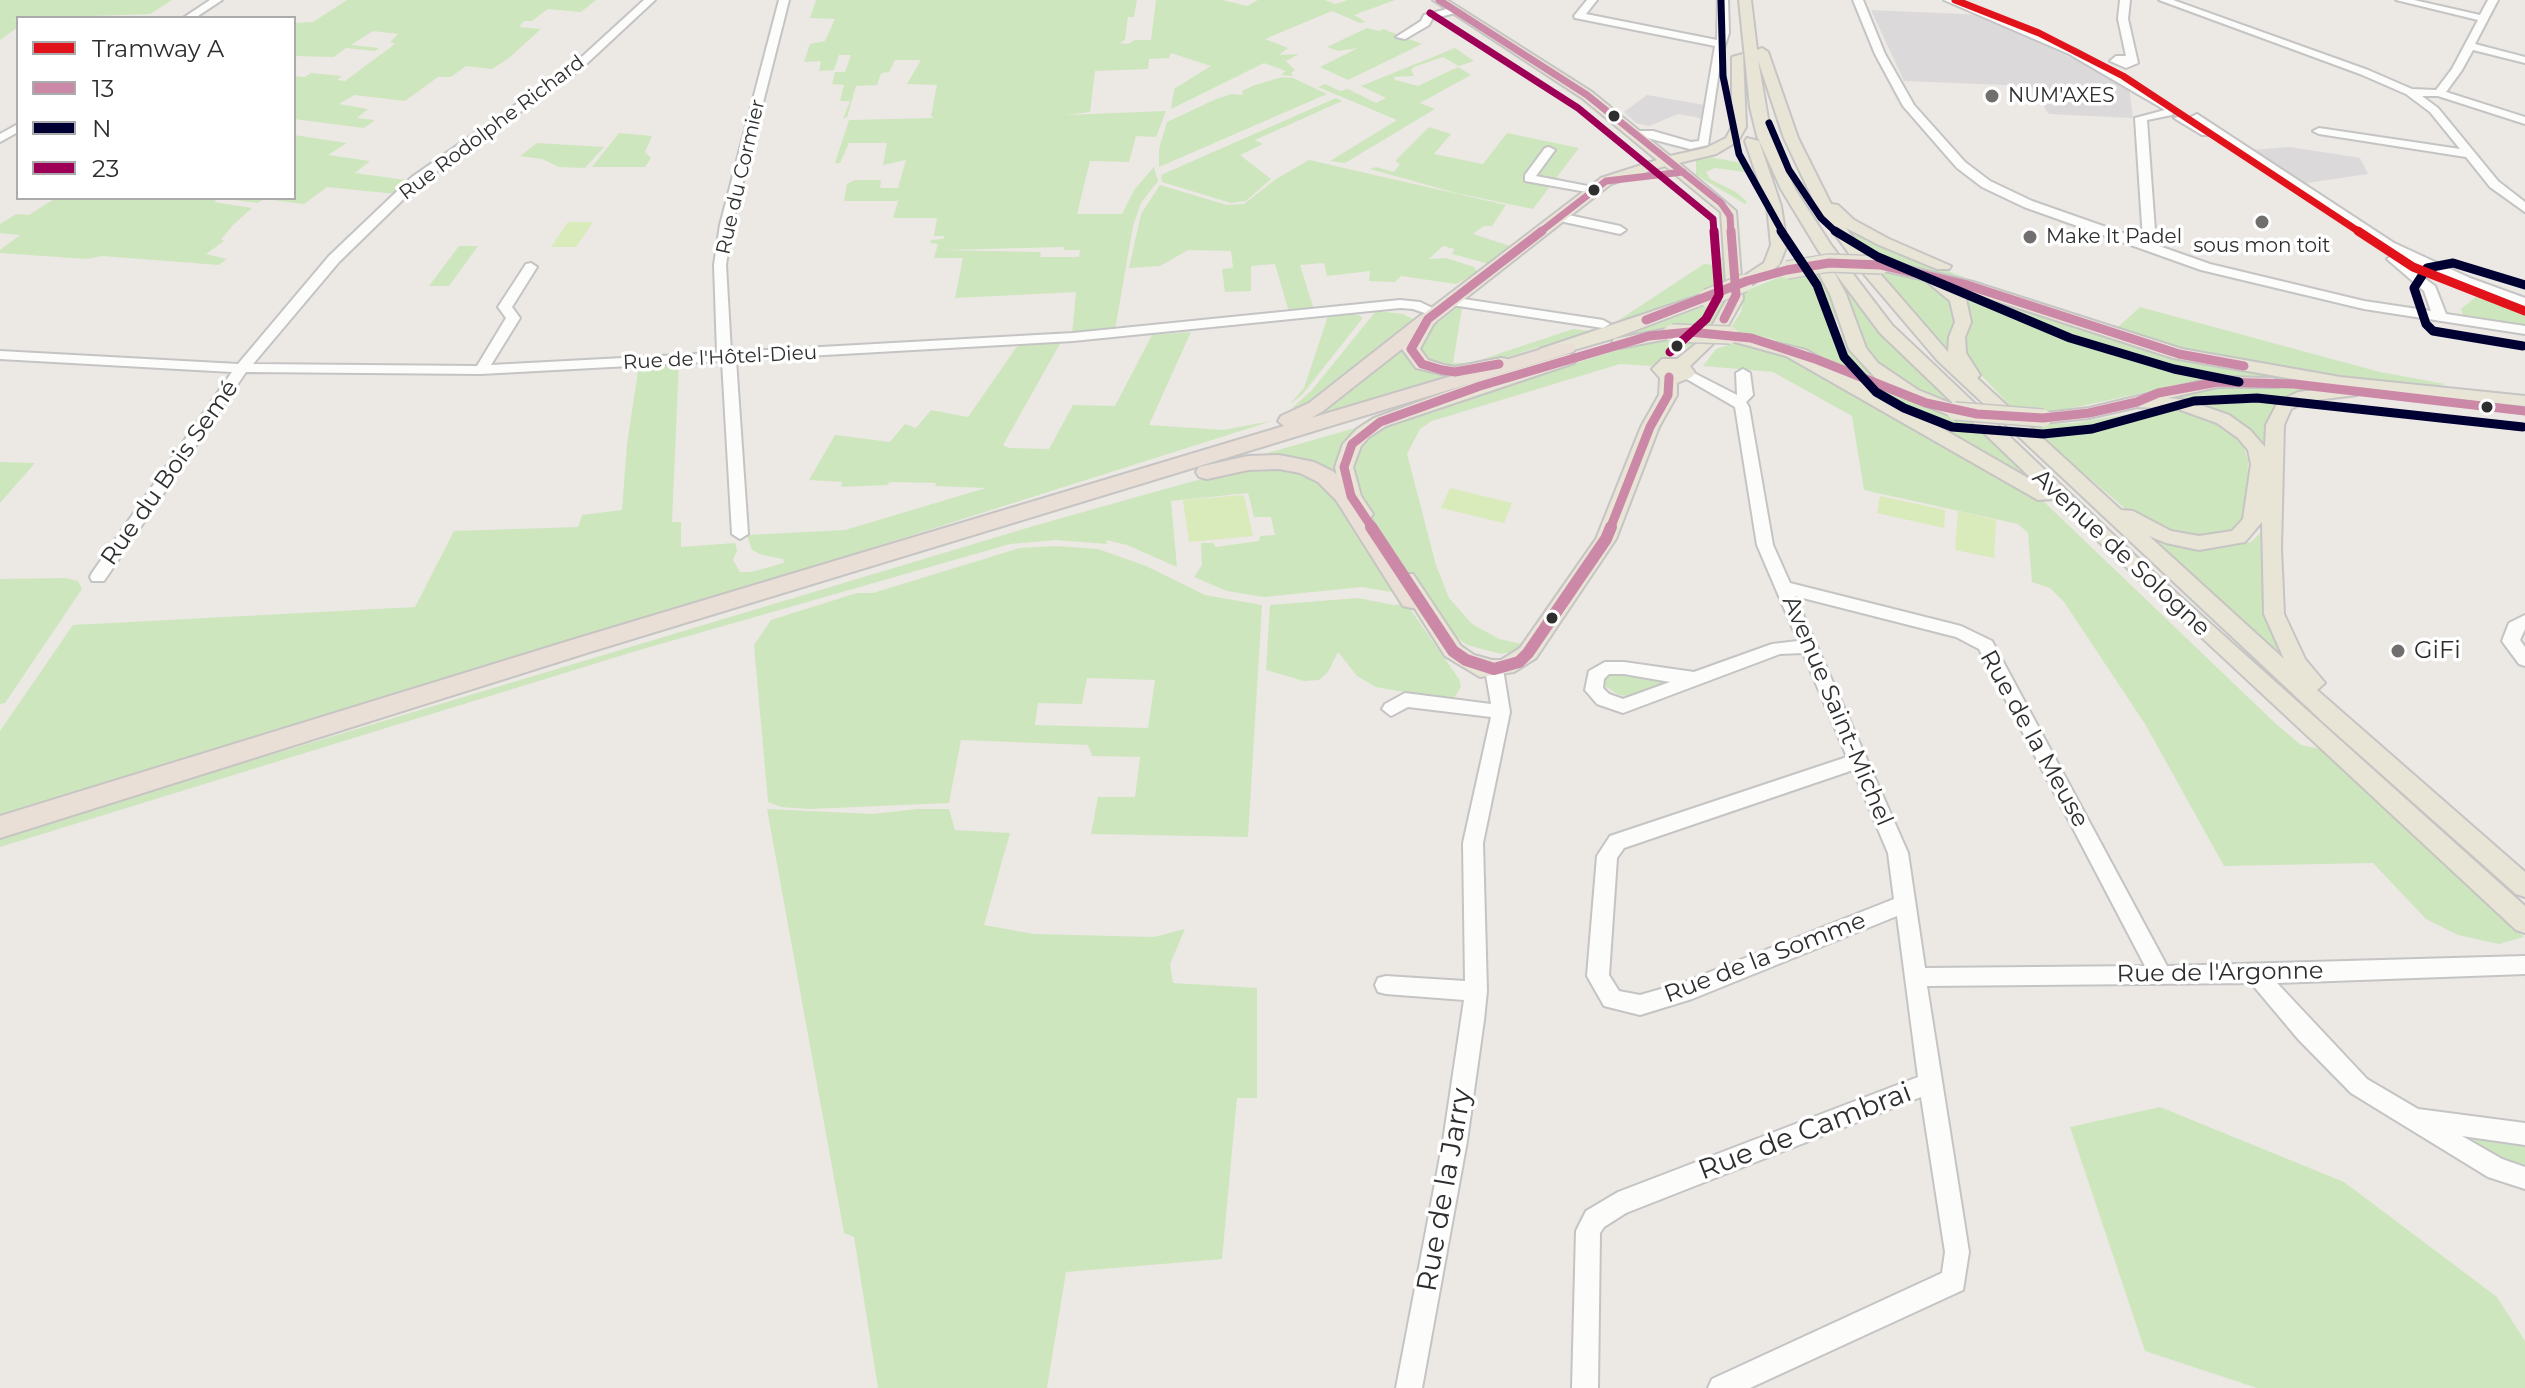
<!DOCTYPE html>
<meta charset="utf-8">
<style>
body{margin:0}
#map{position:relative;width:2525px;height:1388px;overflow:hidden;background:#ece8e4;font-family:Montserrat,sans-serif}
canvas{display:block}
.legend{position:absolute;left:16px;top:16px;width:280px;height:184px;box-sizing:border-box;background:#fff;border:2px solid #ababab;margin:0;padding:10px 14px;list-style:none;font-size:24px;color:#2e2e2e}
.legend li{display:flex;align-items:center;gap:16px;height:40px}
.legend b{width:40px;border:2px solid #ababab}
</style>
<div id="map">
<canvas width="2525" height="1388"></canvas>
<ul class="legend">
<li><b style="height:10px;background:#e2121a"></b>Tramway A</li>
<li><b style="height:10px;background:#cc88a7"></b>13</li>
<li><b style="height:10px;background:#003"></b>N</li>
<li><b style="height:10px;background:#9f0057"></b>23</li>
</ul>
</div>
<script>
const g = document.querySelector('canvas').getContext('2d');
g.lineJoin = 'round';
function paint(path, color) {
  g.fillStyle = color;
  g.fill(path, 'evenodd');
}
function shape(rows) {
  const path = new Path2D();
  for (const r of rows) {
    path.moveTo(r[0], r[1]);
    for (let i = 2; i < r.length; i += 2) path.lineTo(r[i], r[i + 1]);
  }
  return path;
}
function strokePath(path, color, width, dash) {
  g.strokeStyle = color;
  g.lineWidth = width;
  g.lineCap = dash ? 'butt' : 'round';
  g.setLineDash(dash || []);
  g.stroke(path);
}
function write(font, color, halo, rows, align = 'center') {
  g.font = font + ' Montserrat,sans-serif';
  g.lineWidth = 7;
  g.setLineDash([]);
  g.textBaseline = 'middle';
  g.strokeStyle = halo;
  g.fillStyle = color;
  for (const [text, x, y, turn = 0] of rows) {
    g.save();
    g.translate(x, y);
    g.rotate((+turn || 0) * Math.PI / 180);
    g.textAlign = isNaN(turn) ? turn : align;
    if (halo) g.strokeText(text, 0, 0);
    g.fillText(text, 0, 0);
    g.restore();
  }
}
paint(shape([
 [1871,10,1983,15,2129,86,2133,118,2049,114,2030,86,1904,81],
 [1647,95,1705,105,1706,119,1678,114,1649,126,1636,123,1624,112],
 [2290,147,2360,158,2368,174,2300,184,2250,150]
]), '#dcd9db');
paint(shape([
 [0,0,172,0,150,14,12,19,18,20,18,27,0,40],
 [347,0,596,0,581,12,548,9,532,21,524,21,519,27,541,29,509,58,492,69,466,66,451,77,438,77,405,101,354,95,339,104,368,109,357,118,375,120,364,128,294,119,294,76,305,77,311,73,342,76,337,80,345,81,395,44,390,42,398,34,373,31,351,45,379,48,375,51,346,48,334,57,294,56,294,23,313,22],
 [816,0,1137,0,1134,17,1128,17,1125,40,1119,43,1128,44,1135,40,1151,40,1156,0,1222,0,1247,6,1258,0,1325,0,1335,4,1348,0,1395,0,1354,15,1366,22,1360,23,1332,11,1265,39,1288,48,1279,55,1299,54,1286,61,1295,70,1291,73,1293,76,1281,75,1286,71,1264,63,1171,109,1174,89,1211,66,1171,53,1169,58,1149,59,1148,69,1095,71,1090,112,1065,115,1166,111,1156,137,1136,136,1129,162,1090,161,1077,214,1122,214,1134,190,1154,167,1158,181,1141,203,1133,226,1115,330,1072,334,1076,292,955,298,963,258,934,258,938,244,930,243,931,240,943,239,945,236,934,236,937,218,893,218,899,198,897,201,844,201,847,184,855,180,881,180,880,188,898,188,906,160,883,165,887,143,849,143,840,163,835,163,849,120,934,118,931,116,937,85,907,84,921,60,895,60,889,72,881,73,877,85,856,86,847,117,843,119,850,101,840,101,844,85,832,84,835,72,845,72,851,55,839,55,834,70,819,71,821,61,804,62,810,44,825,41,835,19,810,18],
 [1064,247,1064,250,1080,250,1079,257,1040,257,1041,252,943,250],
 [1367,28,1380,31,1383,29,1422,44,1348,80,1320,67,1358,48,1338,51,1327,47],
 [1455,48,1474,61,1459,66,1443,57,1414,67,1411,70,1414,76,1394,77,1395,80,1418,86,1458,67,1471,75,1420,103,1435,109,1345,163,1330,161,1397,120,1318,87,1325,84,1340,91,1348,89,1376,103,1386,98,1361,86],
 [1282,77,1293,78,1327,94,1159,167,1159,149,1167,122,1216,99,1232,94,1243,95,1242,91,1252,86],
 [1336,98,1342,101,1255,140,1263,144,1240,155,1271,179,1246,201,1231,203,1162,182,1161,175],
 [1429,127,1451,134,1434,154,1483,164,1507,133,1579,148,1533,209,1456,193,1370,169,1376,167,1394,172,1400,164,1395,161],
 [619,133,652,136,645,152,651,158,645,167,592,167],
 [294,135,347,143,328,155,370,161,355,173,413,181,396,194,327,187,304,204,264,199,258,203,219,198,214,202,252,208,233,225,221,239,224,241,206,254,227,259,219,265,102,256,87,259,0,253,0,250,20,235,0,233,0,224,16,214,29,215,54,199,47,198,294,198],
 [537,143,604,147,585,168,559,167,542,159,520,156],
 [1709,157,1743,163,1749,167,1753,173,1715,168,1706,172,1710,179,1736,192,1747,202,1745,204,1696,175,1696,161],
 [1309,160,1506,205,1492,226,1484,226,1473,234,1510,246,1489,264,1452,254,1454,249,1443,246,1429,259,1446,258,1474,267,1478,272,1456,284,1401,276,1395,282,1369,281,1370,271,1327,276,1324,263,1300,265,1314,310,1289,312,1275,264,1251,266,1251,291,1225,292,1222,269,1233,268,1231,251,1188,250,1160,266,1129,268,1141,214,1160,185,1227,205,1244,204,1276,179],
 [1843,222,1894,249,2017,299,1941,275,1866,258],
 [459,246,478,246,449,286,429,286],
 [1726,252,1729,281,1652,312,1613,324,1704,264,1715,265],
 [1872,268,1908,275,1929,283,1952,299,1957,318,1951,356],
 [1821,269,1835,294,1836,329,1868,368,1895,389,1772,339,1729,330,1741,312,1745,291,1785,275],
 [1830,270,1834,270,1898,350,1953,403,1905,387,1882,372,1860,341],
 [1944,282,2183,358,2307,381,2206,379,2058,411,2015,411,1967,360,1965,344,1971,319,1959,293],
 [2477,296,2525,313,2525,325,2463,315,2461,309],
 [1714,303,1725,304,1710,329,1657,330,1616,339],
 [1458,307,1462,308,1453,363,1471,363,1573,329,1592,331,1487,363,1449,366,1432,361,1418,349,1424,334],
 [2140,307,2380,372,2445,384,2433,387,2338,377,2192,352,2117,328],
 [1344,311,1361,316,1362,319,1302,395,1290,404,1304,388,1329,313],
 [1376,311,1403,314,1413,319,1414,324,1315,401,1301,408,1292,408,1312,390],
 [1191,332,1149,425,1223,430,1272,421,452,681,0,819,0,731,73,625,415,607,454,531,578,527,582,515,622,510,627,444,639,365,679,362,672,522,681,522,681,547,735,543,737,550,733,560,740,572,751,572,784,563,783,559,762,555,752,550,747,535,845,530,986,488,935,486,936,483,890,482,887,485,841,487,842,482,809,480,835,435,890,442,905,424,916,428,931,410,968,417,1018,345,1061,342,1003,445,1009,448,1049,449,1073,405,1115,406,1152,335],
 [1410,337,1408,349,1453,376,1282,428],
 [1683,337,1706,338,1651,366,1620,364,1432,421,1420,429,1407,454,1436,565,1449,598,1472,624,1499,639,1522,644,1516,651,1501,654,1467,645,1447,630,1431,609,1353,487,1350,467,1356,448,1370,432,1435,408,1636,344],
 [1737,342,1799,359,2039,497,2275,723,2301,745,2325,750,2524,937,2499,944,2458,935,2426,919,2373,863,2224,866,2145,724,2064,602,2050,588,2032,582,2028,533,2018,524,1864,490,1852,416,1773,372,1703,366,1716,349],
 [1837,370,1891,393,1968,418,2048,492],
 [2282,387,2324,391,2283,400,2275,408,2268,428,2268,462,2259,443,2164,397,2192,390],
 [2165,408,2180,409,2208,417,2242,441,2248,461,2246,516,2235,531,2210,537,2169,535,2136,518,2028,425,2074,423],
 [1369,424,1339,469,1328,474,1257,456],
 [0,462,35,463,0,503],
 [1259,467,1302,471,1333,492,1397,593,1362,587,1264,597,1227,591,1194,577,1202,565,1201,543,1213,543,1216,547,1259,541,1260,536,1275,535,1271,517,1254,517,1248,493,1171,501,1177,567,1127,545,1106,540,1107,544,1056,540,1010,544,636,651,0,847,0,836,1037,525,1190,482],
 [2262,531,2262,608,2294,668,2144,532,2192,549,2215,549,2251,542],
 [1055,546,1098,549,1146,566,1205,595,1262,605,1248,837,1091,834,1098,797,1135,797,1140,757,1092,756,1088,745,961,740,949,803,810,809,781,807,768,802,754,645,771,620,857,593,873,593,1020,548],
 [1087,678,1155,680,1148,728,1035,725,1038,703,1082,704],
 [66,578,78,581,82,589,5,703,0,704,0,579],
 [1358,598,1394,605,1406,603,1459,679,1461,687,1454,698,1447,700,1376,687,1357,676,1338,652,1328,672,1319,680,1304,681,1266,670,1270,605],
 [1607,671,1666,679,1666,682,1628,696,1619,695,1603,685,1602,678],
 [767,809,872,814,918,809,949,809,955,830,1010,833,984,925,1034,934,1154,937,1185,929,1170,964,1173,983,1257,988,1257,1098,1237,1098,1222,1259,1066,1272,1047,1388,878,1388,854,1237,844,1233],
 [2160,1107,2344,1182,2497,1297,2525,1341,2525,1388,2257,1388,2145,1351,2070,1127],
 [2443,1130,2525,1139,2525,1170]
]), '#cee6be');
paint(shape([
 [568,222,593,222,576,247,551,247],
 [1450,488,1512,503,1504,523,1441,508],
 [1244,495,1253,536,1189,542,1183,500],
 [1880,496,1945,510,1944,528,1877,513],
 [1958,511,1996,520,1994,558,1955,550]
]), '#d9eabb');
const minor = shape([
 [210,0,222,0,195,18,183,18,210,0],
 [644,0,655,0,582,68,420,183,339,262,253,364,477,366,506,318,498,307,526,264,531,263,537,267,512,307,520,318,491,365,717,353,714,265,720,225,779,0,789,0,732,225,726,265,731,352,1073,333,1400,300,1420,302,1443,313,1436,317,1413,309,1400,308,1073,341,736,360,748,534,740,539,732,534,722,361,481,374,246,372,104,581,92,581,90,577,92,573,232,372,0,359,0,351,238,364,329,256,412,177,574,64,644,0],
 [1587,0,1597,0,1586,14,1717,40,1718,0,1728,0,1729,33,1721,58,1708,145,1690,149,1632,134,1638,131,1653,131,1691,142,1699,141,1715,46,1575,18,1574,16,1587,0],
 [1853,0,1863,0,1885,54,1914,105,1965,162,1990,181,2032,201,2143,240,2135,118,2165,110,2069,54,1944,0,1957,0,2077,50,2170,105,2168,110,2174,113,2172,115,2147,120,2156,245,2210,264,2364,301,2431,311,2424,291,2387,259,2393,255,2435,286,2446,314,2525,326,2525,334,2364,309,2201,270,2024,207,1982,187,1957,168,1903,106,1875,54,1853,0],
 [2120,0,2130,0,2128,19,2138,63,2126,68,2110,61,2116,56,2126,56,2118,19,2120,0],
 [2159,0,2173,0,2368,70,2412,89,2436,90,2452,69,2478,20,2396,0,2414,0,2480,15,2488,0,2498,0,2475,44,2525,57,2525,63,2473,50,2462,70,2446,92,2525,117,2525,124,2438,96,2422,96,2438,108,2498,181,2525,202,2525,212,2490,187,2466,157,2319,134,2313,131,2319,128,2460,149,2430,112,2406,94,2360,74,2159,0],
 [1455,7,1459,8,1459,12,1432,19,1429,25,1405,39,1396,37,1421,21,1424,15,1455,7],
 [2197,114,2394,243,2470,278,2525,298,2525,306,2460,284,2384,249,2210,131,2210,135,2202,135,2174,118,2184,116,2207,129,2191,117,2197,114],
 [18,124,18,132,0,142,0,134,18,124],
 [1549,147,1555,150,1536,176,1598,188,1598,194,1525,181,1525,175,1545,148,1549,147],
 [1559,213,1620,226,1626,230,1620,234,1555,220,1555,214,1559,213],
 [1450,297,1603,320,1610,324,1603,328,1445,304,1445,298,1450,297],
 [1743,369,1750,373,1753,395,1746,402,1749,407,1773,545,1790,583,1961,626,1992,641,2167,966,2525,956,2525,974,2277,983,2367,1079,2418,1109,2525,1123,2525,1145,2462,1136,2502,1159,2525,1167,2525,1189,2488,1177,2351,1093,2298,1039,2251,983,1927,986,1969,1252,1963,1290,1750,1388,1708,1388,1712,1379,1942,1273,1945,1252,1921,1097,1626,1213,1604,1227,1600,1233,1598,1388,1572,1388,1576,1231,1586,1211,1618,1192,1918,1077,1897,916,1692,999,1640,1015,1604,1006,1587,976,1597,856,1610,836,1847,757,1803,653,1780,654,1623,713,1597,704,1585,690,1589,671,1605,662,1624,662,1694,672,1772,644,1798,641,1757,545,1735,407,1678,374,1685,370,1690,371,1737,395,1736,373,1743,369],
 [1795,596,1956,637,1979,649,2145,966,1925,968,1908,853,1795,596],
 [1609,674,1624,674,1670,682,1623,699,1609,694,1603,688,1604,679,1609,674],
 [1853,770,1888,853,1894,899,1682,983,1640,995,1619,991,1609,975,1617,858,1624,848,1853,770],
 [2525,615,2525,629,2520,640,2525,647,2525,666,2519,664,2502,641,2509,623,2525,615],
 [1494,663,1503,669,1510,712,1483,843,1487,991,1484,1020,1467,1141,1422,1388,1396,1388,1443,1141,1464,1000,1386,994,1378,992,1375,985,1378,978,1386,976,1465,981,1463,843,1491,717,1408,707,1391,716,1382,709,1385,704,1405,693,1491,704,1485,669,1494,663]
]);
const major = shape([
 [1433,0,1447,0,1592,92,1670,156,1706,148,1726,138,1732,127,1732,57,1743,54,1746,127,1738,141,1716,154,1679,163,1736,211,1741,278,1764,263,1771,245,1767,206,1745,141,1747,138,1759,141,1781,206,1787,245,1779,265,1753,284,1742,285,1743,299,1725,331,1806,350,2035,482,1963,413,1955,416,1949,415,1906,398,1881,384,1849,349,1830,294,1817,270,1819,267,1825,265,1833,270,1846,294,1866,348,1878,363,1918,390,1955,405,1880,333,1818,250,1781,189,1757,136,1750,107,1739,0,1751,0,1757,50,1762,48,1768,52,1798,138,1831,204,1838,205,1854,220,1889,239,1951,266,1949,269,1937,269,1879,245,1846,228,1873,265,1881,260,1973,282,2182,349,2340,377,2525,396,2525,406,2359,389,2357,395,2308,401,2291,409,2284,425,2281,548,2284,614,2305,659,2325,683,2317,690,2525,872,2525,897,2516,894,2323,722,1937,360,1863,273,1819,212,1784,138,1758,60,1771,136,1795,189,1831,245,1892,325,2143,563,2525,906,2525,933,2516,930,2053,499,2038,500,1786,356,1724,339,1722,335,1690,366,1695,373,1692,377,1677,383,1677,395,1659,427,1616,539,1536,658,1514,672,1480,677,1445,656,1396,579,1399,574,1413,574,1461,646,1474,655,1492,660,1501,660,1520,648,1596,539,1641,427,1659,395,1660,378,1652,369,1662,359,1677,359,1696,344,1712,326,1727,299,1721,212,1665,166,1611,184,1434,323,1420,349,1428,360,1444,365,1455,367,1501,358,1507,359,1510,363,1507,367,1455,377,1416,368,1402,349,1406,339,1422,315,1601,178,1657,160,1582,98,1433,0],
 [1876,269,1925,280,1950,301,1955,322,1949,337,1948,352,1876,269],
 [1950,286,2173,358,2339,387,2298,392,2278,402,2266,425,2265,447,2250,430,2229,415,2186,400,2168,398,2218,387,2279,387,2282,383,2273,378,2218,377,2089,408,2037,414,2034,418,2037,422,2043,423,2089,418,2137,407,2178,409,2217,423,2238,438,2248,450,2251,464,2243,519,2232,531,2199,536,2171,531,2133,511,2121,510,1977,378,1980,375,1966,353,1965,337,1971,322,1966,299,1950,286],
 [2262,522,2264,614,2284,659,2149,536,2166,543,2199,550,2245,542,2262,522],
 [1707,293,1715,298,1713,301,1615,338,1546,358,1537,353,1540,349,1707,293],
 [1672,328,1678,329,1680,333,1678,337,1620,348,1612,343,1614,339,1672,328],
 [1568,354,1574,355,1577,359,1574,363,1386,426,1369,437,1361,446,1353,467,1361,496,1373,514,1370,518,1356,518,1341,496,1335,467,1343,444,1357,429,1374,418,1474,382,1568,354]
]);
const highway = shape([
 [1428,313,1438,319,1435,323,1323,411,1311,418,1559,344,1573,344,1576,348,1573,352,593,651,0,838,0,816,575,639,1284,426,1278,421,1281,416,1309,403,1421,315,1428,313],
 [1279,455,1314,462,1334,472,1352,490,1424,600,1421,606,1412,608,1403,606,1336,500,1318,482,1300,473,1279,469,1248,470,1207,479,1199,477,1196,472,1199,467,1248,456,1279,455]
]);
strokePath(minor, '#c5c4c5', 4);
strokePath(major, '#c6c5c4', 4);
strokePath(highway, '#c6c5c4', 4);
paint(minor, '#fcfcfb');
paint(major, '#e8e4d6');
paint(highway, '#eadfd6');
const majorBridge = shape([
 [1787,270,1829,263,1881,265],
 [1707,298,1744,283],
 [1672,333,1730,335],
 [1955,411,2043,418]
]);
strokePath(majorBridge, '#c6c5c4', 20, []);
strokePath(majorBridge, '#e8e4d6', 17);
strokePath(shape([
 [1439,0,1587,95,1721,203,1730,216,1731,233],
 [1539,233,1606,181,1683,172]
]), '#cc88a7', 7);
strokePath(shape([
 [1724,319,1736,295,1731,231],
 [1646,320,1747,281,1787,270,1829,263,1881,265,1967,285,2179,354,2244,366],
 [1499,364,1455,372,1442,370,1422,364,1411,349,1428,319,1542,231],
 [1373,529,1351,496,1344,467,1352,444,1380,422,1480,386,1649,336,1690,332,1751,338,1818,360,1926,403,1977,414,2043,418,2089,413,2137,402,2158,393,2218,382,2294,384,2525,411],
 [1610,529,1650,427,1668,395,1669,377]
]), '#cc88a7', 9);
strokePath(shape([
 [1371,527,1453,651,1466,660,1494,669,1519,662,1528,653,1606,539,1611,527]
]), '#cc88a7', 12);
strokePath(shape([
 [1721,0,1723,76,1739,154,1783,233],
 [1769,123,1789,170,1821,218,1837,233]
]), '#003', 7);
strokePath(shape([
 [1781,231,1817,285,1844,357,1876,392,1904,408,1952,427,2043,434,2092,429,2194,401,2257,398,2523,427],
 [1835,231,1878,257,2070,338,2174,369,2239,382],
 [2523,346,2433,331,2426,324,2414,288,2427,268,2453,263,2525,285]
]), '#003', 9);
strokePath(shape([
 [1430,13,1578,108,1713,219,1714,233]
]), '#9f0057', 7);
strokePath(shape([
 [1670,352,1706,319,1719,295,1714,231]
]), '#9f0057', 9);
strokePath(shape([
 [1955,0,2039,33,2123,76,2361,233]
]), '#e2121a', 7);
strokePath(shape([
 [2358,231,2413,267,2525,311]
]), '#e2121a', 9);
for (const [x, y, r, color] of [
 [1992,96,8,"#706f6e"],
 [1614,116,7,"#2e2e2e"],
 [1594,190,7,"#2e2e2e"],
 [2262,222,8,"#706f6e"],
 [2030,237,8,"#706f6e"],
 [1677,346,7,"#2e2e2e"],
 [2487,407,7,"#2e2e2e"],
 [1552,618,7,"#2e2e2e"],
 [2398,651,8,"#706f6e"]
]) {
  const dot = new Path2D();
  dot.arc(x, y, r, 0, 2 * Math.PI);
  g.fillStyle = color;
  g.fill(dot);
  strokePath(dot, '#fff', 3);
}
write('20px', '#2e2e2e', '#fff', [
 ["NUM'AXES",2008,96],
 ["Make It Padel",2046,237],
 ["sous mon toit",2262,246,"center"]
], 'left');
write('20px', '#2e2e2e', '#fff', [
 ["Rue Rodolphe Richard",492,128,-37],
 ["Rue du Cormier",741,177,-77],
 ["Rue de l'Hôtel-Dieu",720,358,-3]
]);
write('24px', '#2e2e2e', '#fff', [
 ["Rue du Bois Semé",170,473,-55],
 ["Avenue de Sologne",2121,553,43],
 ["Avenue Saint-Michel",1837,711,67],
 ["Rue de la Meuse",2034,739,61],
 ["Rue de la Somme",1765,958,-21],
 ["Rue de l'Argonne",2220,973,-1]
]);
write('24px', '#2e2e2e', '#fff', [
 ["GiFi",2414,651]
], 'left');
write('28px', '#2e2e2e', '#fff', [
 ["Rue de Cambrai",1805,1132,-21],
 ["Rue de la Jarry",1445,1190,-80]
]);
</script>
